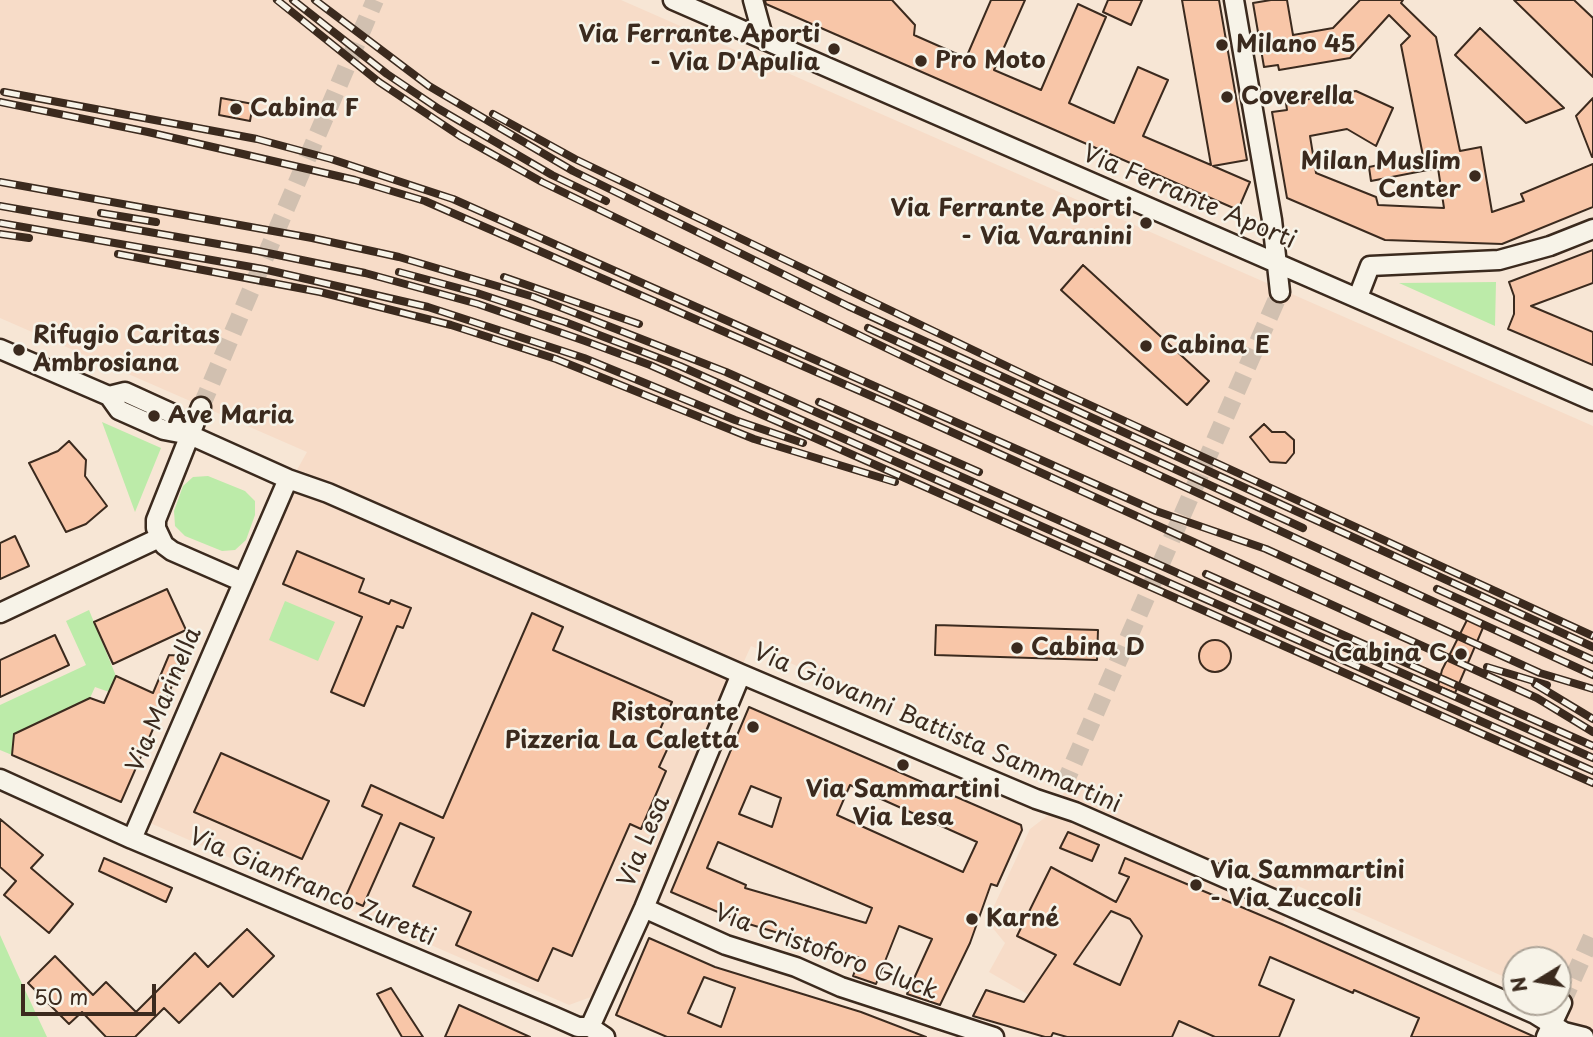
<!DOCTYPE html>
<meta charset="utf-8">
<style>
body{margin:0}
#map{position:relative;width:1593px;height:1037px;overflow:hidden;background:#f7e6d5;font-family:"Playpen Sans",sans-serif}
canvas{display:block}
.north{position:absolute;left:1502px;top:946px;width:70px;height:70px;box-sizing:border-box;background:#f7f3e8;border:2px solid #aca397;border-radius:50%;rotate:259deg;font-size:19px;font-weight:700;line-height:28px;text-align:center;color:#3b2a1e}
.north::after{content:'';display:block;margin:auto;width:24px;height:32px;background:#3b2a1e;clip-path:polygon(50% 0,100% 100%,50% 72%,0 100%)}
.scale{position:absolute;left:21px;top:984px;width:135px;height:32px;box-sizing:border-box;border:4px solid #3b2a1e;border-top:0;padding-left:9px;font-size:21px;line-height:24px;white-space:nowrap;color:#3b2a1e;-webkit-text-stroke:5px #f7f3e8;paint-order:stroke}
</style>
<div id="map">
<canvas width="1593" height="1037"></canvas>
<div class="north">N</div>
<div class="scale">50 m</div>
</div>
<script>
const g = document.querySelector('canvas').getContext('2d');
g.lineJoin = 'round';
function paint(path, color) {
  g.fillStyle = color;
  g.fill(path, 'evenodd');
}
function shape(rows) {
  const path = new Path2D();
  for (const r of rows) {
    if (r.length === 3) {
      path.moveTo(r[0] + r[2], r[1]);
      path.arc(r[0], r[1], r[2], 0, 2 * Math.PI);
      continue;
    }
    path.moveTo(r[0], r[1]);
    for (let i = 2; i < r.length; i += 2) path.lineTo(r[i], r[i + 1]);
  }
  return path;
}
function strokePath(path, color, width, dash) {
  g.strokeStyle = color;
  g.lineWidth = width;
  g.lineCap = dash ? 'butt' : 'round';
  g.setLineDash(dash || []);
  g.stroke(path);
}
function write(font, color, halo, rows, align = 'center') {
  g.font = font + ' "Playpen Sans",sans-serif';
  g.lineWidth = 5;
  g.setLineDash([]);
  g.textBaseline = 'middle';
  g.strokeStyle = halo;
  g.fillStyle = color;
  for (const [text, x, y, turn = 0] of rows) {
    g.save();
    g.translate(x, y);
    g.rotate((+turn || 0) * Math.PI / 180);
    g.textAlign = isNaN(turn) ? turn : align;
    if (halo) g.strokeText(text, 0, 0);
    g.fillText(text, 0, 0);
    g.restore();
  }
}
paint(shape([
 [0,0,621,0,1593,426,1593,1037,1555,1037,1572,1007,1558,1000,1558,960,1516,960,1516,982,1298,886,1237,1037,1119,1037,1043,1003,989,972,1005,943,987,921,1030,829,1056,809,1068,784,751,646,591,997,569,1005,150,823,293,477,307,452,0,318]
]), '#f7dcc8');
paint(shape([
 [1496,282,1495,326,1399,283],
 [102,422,161,448,135,512],
 [208,476,245,491,255,501,255,515,246,540,235,550,222,551,185,536,175,526,174,511,183,486,193,477],
 [285,601,335,622,318,661,269,640],
 [89,610,116,676,109,692,95,687,90,698,14,734,12,755,0,750,0,705,86,665,66,621],
 [0,935,17,973,47,1037,0,1037]
]), '#bceba9');
const building = shape([
 [765,0,892,0,915,25,914,35,966,58,991,0,1025,0,994,70,1041,90,1078,4,1106,17,1069,103,1114,123,1138,67,1168,80,1143,136,1211,165,1182,0,1219,0,1247,160,1213,166,1250,182,1238,210,766,4,765,0],
 [1108,0,1142,0,1131,25,1103,12,1108,0],
 [1271,0,1287,0,1293,35,1333,28,1360,0,1403,0,1401,3,1436,37,1460,151,1481,147,1492,212,1524,201,1521,194,1593,164,1593,207,1502,244,1385,240,1287,198,1272,112,1287,110,1286,103,1356,91,1393,108,1376,146,1347,129,1310,136,1316,173,1376,197,1378,205,1444,208,1438,168,1371,181,1369,167,1423,156,1401,45,1410,36,1389,15,1350,58,1279,70,1278,65,1264,67,1253,3,1271,0],
 [1514,0,1574,0,1593,18,1593,77,1514,0],
 [1480,28,1564,108,1526,123,1455,55,1480,28],
 [221,98,253,104,250,121,219,115,221,98],
 [1593,98,1593,157,1592,157,1576,116,1593,98],
 [1593,250,1593,283,1531,306,1593,332,1593,365,1508,329,1514,314,1514,296,1509,282,1593,250],
 [1083,265,1209,381,1187,405,1061,290,1083,265],
 [1264,424,1272,432,1285,432,1294,440,1294,453,1286,463,1270,462,1250,437,1264,424],
 [69,441,86,460,85,476,107,506,86,524,66,532,29,463,58,451,69,441],
 [15,536,29,566,0,579,0,543,15,536],
 [297,551,364,579,359,592,389,604,391,600,411,608,403,628,397,626,364,706,331,692,362,617,283,584,297,551],
 [167,589,186,630,113,664,94,622,167,589],
 [532,613,563,627,553,650,672,702,658,734,672,739,659,767,666,771,641,829,630,824,572,956,553,948,538,981,456,945,471,912,413,886,434,838,400,823,363,906,345,898,382,815,362,806,371,785,443,818,532,613],
 [1469,616,1485,623,1455,693,1438,686,1442,670,1469,616],
 [936,625,1098,630,1097,660,935,655,936,625],
 [55,635,69,665,0,697,0,660,55,635],
 [1215,656,16],
 [169,655,185,656,121,802,12,755,14,734,90,698,104,703,116,676,153,693,169,655],
 [749,707,1021,825,1022,830,997,886,991,884,970,943,940,1005,907,994,932,939,899,926,876,984,853,976,860,958,739,921,671,892,749,707],
 [850,785,977,842,963,872,837,815,850,785],
 [751,786,781,798,772,827,739,814,751,786],
 [718,842,872,908,866,923,745,888,746,885,707,868,718,842],
 [221,753,329,801,302,859,194,812,221,753],
 [0,819,43,855,31,868,73,904,49,933,4,895,16,881,0,867,0,819],
 [1068,832,1099,845,1092,861,1060,848,1068,832],
 [104,858,172,888,166,902,99,871,104,858],
 [1125,858,1284,925,1535,1037,1411,1037,1419,1018,1354,990,1353,993,1270,957,1259,985,1294,1000,1279,1037,1215,1037,1179,1021,1172,1037,1067,1037,1053,1033,1051,1037,1045,1037,973,1016,986,990,1024,1002,1056,955,1017,936,1051,867,1116,902,1129,877,1119,873,1125,858],
 [1111,911,1130,919,1142,936,1120,985,1074,964,1111,911],
 [247,929,274,956,233,997,220,983,179,1023,164,1008,135,1037,106,1037,82,1012,69,1024,28,983,55,956,93,995,106,982,136,1012,195,953,208,967,247,929],
 [649,938,715,967,861,1012,926,1037,667,1037,616,1015,649,938],
 [704,977,735,988,721,1027,688,1013,704,977],
 [391,988,423,1037,402,1037,377,994,391,988],
 [459,1005,530,1037,445,1037,459,1005]
]);
paint(building, '#f8c6a8');
strokePath(building, '#3b2a1e', 2);
strokePath(shape([
 [201,407,375,0],
 [1063,787,1280,292],
 [1562,1003,1593,934]
]), '#d1c0b0', 18, [18, 9]);
const street = shape([
 [673,0,1593,401],
 [753,0,764,40],
 [1234,0,1272,220,1280,292],
 [1358,297,1370,266,1499,260,1550,246,1593,229],
 [0,349,109,396,119,410,164,430,190,435,288,479,328,493,741,674,1036,799,1075,812,1535,1014,1564,1032,1584,1037],
 [109,396,125,392,171,413,190,435],
 [201,407,156,520,156,528,164,545,172,551,243,582],
 [0,613,159,538],
 [0,779,132,839,553,1016,578,1027,590,1027,605,1037],
 [132,839,288,479],
 [644,908,726,945,796,967,841,987,994,1037],
 [590,1027,644,908,741,674],
 [1546,1037,1562,1003]
]);
strokePath(street, '#3b2a1e', 23);
strokePath(street, '#f7f3e8', 18);
const rail = shape([
 [277,0,379,82,460,136,542,182,948,378,1593,675],
 [293,0,387,74,439,109,552,175,606,201],
 [315,0,429,86,573,171,848,306,1593,647],
 [4,92,257,139,331,159,453,199,1156,511,1266,549,1540,673,1593,689],
 [0,102,148,132,355,180,425,201,892,405,1537,698,1593,732],
 [493,114,575,159,1042,383,1593,636],
 [0,182,312,238,399,257,534,297,726,372,1593,758],
 [0,206,258,251,365,273,478,304,585,341,650,365,1593,783],
 [101,213,156,222],
 [0,223,263,269,428,307,584,358,735,420,803,443],
 [0,234,29,238],
 [118,254,320,292,451,325,556,359,754,439,895,482],
 [399,272,477,293,565,322,680,366,1593,771],
 [504,277,639,324],
 [868,328,1303,528],
 [819,402,979,472],
 [1206,574,1593,746],
 [1437,589,1593,660],
 [1487,667,1547,685],
 [1535,684,1593,719]
]);
strokePath(rail, '#3b2a1e', 8);
strokePath(rail, '#f7f3e8', 5, [16]);
for (const [x, y, r, color] of [
 [1222,45,7,"#3b2a1e"],
 [834,49,7,"#3b2a1e"],
 [921,61,7,"#3b2a1e"],
 [1227,97,7,"#3b2a1e"],
 [236,109,7,"#3b2a1e"],
 [1475,176,7,"#3b2a1e"],
 [1146,223,7,"#3b2a1e"],
 [1146,346,7,"#3b2a1e"],
 [19,350,7,"#3b2a1e"],
 [154,416,7,"#3b2a1e"],
 [1017,648,7,"#3b2a1e"],
 [1461,654,7,"#3b2a1e"],
 [753,727,7,"#3b2a1e"],
 [903,765,7,"#3b2a1e"],
 [1196,885,7,"#3b2a1e"],
 [972,919,7,"#3b2a1e"]
]) {
  const dot = new Path2D();
  dot.arc(x, y, r, 0, 2 * Math.PI);
  g.fillStyle = color;
  g.fill(dot);
  strokePath(dot, '#f7f3e8', 2.5);
}
write('bold 24px', '#3b2a1e', '#f7f3e8', [
 ["Via Ferrante Aporti",820,35,"right"],
 ["- Via D'Apulia",820,63,"right"],
 ["Milano 45",1236,45],
 ["Pro Moto",935,61],
 ["Coverella",1241,97],
 ["Cabina F",250,109],
 ["Milan Muslim",1461,162,"right"],
 ["Center",1461,190,"right"],
 ["Via Ferrante Aporti",1132,209,"right"],
 ["- Via Varanini",1132,237,"right"],
 ["Rifugio Caritas",33,336],
 ["Ambrosiana",33,364],
 ["Cabina E",1160,346],
 ["Ave Maria",168,416],
 ["Cabina D",1031,648],
 ["Cabina C",1447,654,"right"],
 ["Ristorante",739,713,"right"],
 ["Pizzeria La Caletta",739,741,"right"],
 ["Via Sammartini",903,790,"center"],
 ["Via Lesa",903,818,"center"],
 ["Via Sammartini",1210,871],
 ["- Via Zuccoli",1210,899],
 ["Karné",986,919]
], 'left');
write('24px', '#3b2a1e', '#f7f3e8', [
 ["Via Ferrante Aporti",1189,198,23],
 ["Via Marinella",165,700,-67],
 ["Via Giovanni Battista Sammartini",937,729,23],
 ["Via Lesa",645,842,-67],
 ["Via Gianfranco Zuretti",312,888,23],
 ["Via Cristoforo Gluck",826,953,20]
]);
</script>
